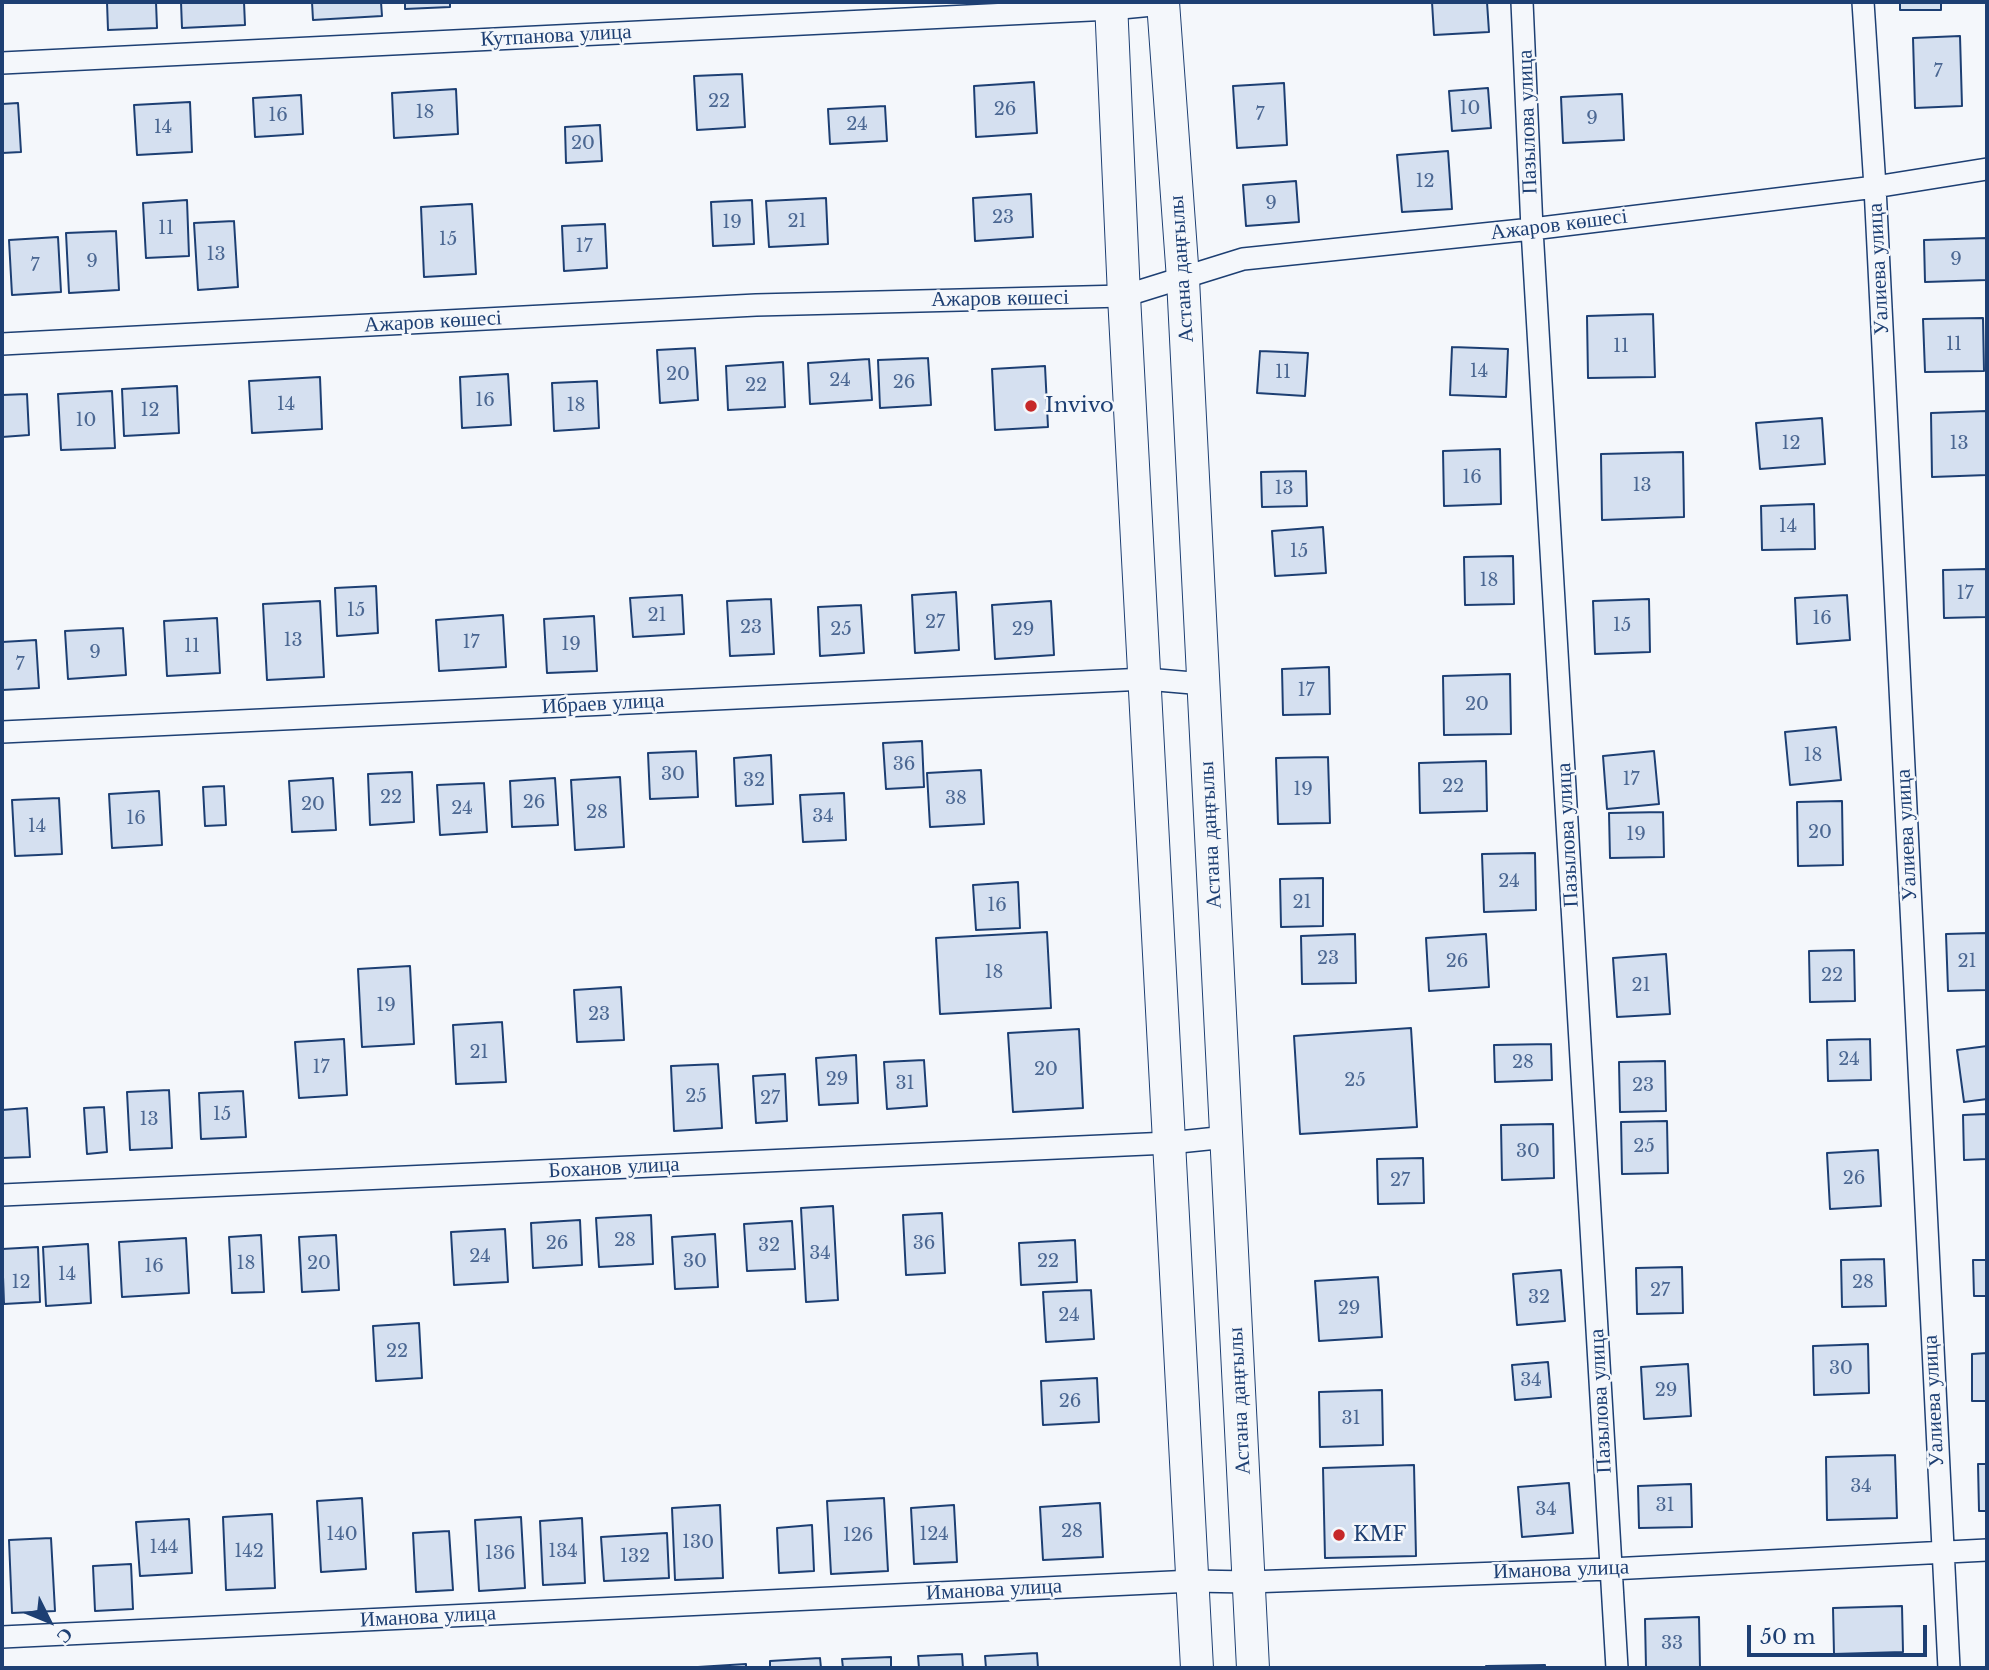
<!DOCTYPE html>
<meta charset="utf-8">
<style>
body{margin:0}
#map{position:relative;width:1989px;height:1670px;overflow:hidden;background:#f4f7fb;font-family:"Libre Baskerville",serif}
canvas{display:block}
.frame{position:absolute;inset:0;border:4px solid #1d3f73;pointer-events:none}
.north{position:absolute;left:14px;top:1586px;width:70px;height:70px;-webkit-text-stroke:5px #f4f7fb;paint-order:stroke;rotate:133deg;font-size:19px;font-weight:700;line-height:28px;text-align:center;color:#1d3f73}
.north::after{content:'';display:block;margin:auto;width:24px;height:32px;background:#1d3f73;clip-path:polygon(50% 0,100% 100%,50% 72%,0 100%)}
.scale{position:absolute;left:1747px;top:1625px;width:180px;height:32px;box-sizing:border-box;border:4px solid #1d3f73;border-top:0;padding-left:9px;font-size:21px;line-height:24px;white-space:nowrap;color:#1d3f73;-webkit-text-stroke:5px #f4f7fb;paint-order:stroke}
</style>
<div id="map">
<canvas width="1989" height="1670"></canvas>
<div class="frame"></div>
<div class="north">С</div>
<div class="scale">50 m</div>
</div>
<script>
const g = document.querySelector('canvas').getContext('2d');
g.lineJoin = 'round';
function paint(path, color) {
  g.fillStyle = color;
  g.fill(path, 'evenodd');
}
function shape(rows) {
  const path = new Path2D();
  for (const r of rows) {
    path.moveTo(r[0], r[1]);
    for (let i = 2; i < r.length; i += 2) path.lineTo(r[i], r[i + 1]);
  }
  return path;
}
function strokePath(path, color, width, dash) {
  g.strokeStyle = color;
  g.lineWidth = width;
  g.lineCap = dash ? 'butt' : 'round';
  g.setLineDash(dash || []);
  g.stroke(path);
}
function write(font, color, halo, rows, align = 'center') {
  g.font = font + ' "Libre Baskerville",serif';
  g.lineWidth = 5;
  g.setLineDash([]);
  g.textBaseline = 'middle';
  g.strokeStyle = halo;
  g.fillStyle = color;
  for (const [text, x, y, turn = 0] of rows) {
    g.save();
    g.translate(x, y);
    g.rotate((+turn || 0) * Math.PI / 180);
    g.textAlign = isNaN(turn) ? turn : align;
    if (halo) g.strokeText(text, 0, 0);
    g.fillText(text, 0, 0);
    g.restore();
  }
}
const building = shape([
 [107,2,156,2,157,28,108,30,107,2],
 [181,2,244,2,245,25,182,28,181,2],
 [312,2,381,2,382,16,313,20,312,2],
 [405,2,450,2,450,7,405,9,405,2],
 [1432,2,1487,2,1489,32,1434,35,1432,2],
 [1900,2,1941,2,1941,10,1900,10,1900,2],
 [1960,36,1962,106,1915,108,1913,38,1960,36],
 [742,74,745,127,697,130,694,76,742,74],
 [1034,82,1037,133,976,137,974,86,1034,82],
 [1284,83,1287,145,1237,148,1233,86,1284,83],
 [1488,88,1491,128,1452,131,1449,91,1488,88],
 [456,89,458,134,394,138,392,93,456,89],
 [1622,94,1624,140,1563,143,1561,97,1622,94],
 [301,95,303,134,255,137,253,98,301,95],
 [190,102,192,152,137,155,134,105,190,102],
 [18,103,21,152,2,153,2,104,18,103],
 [885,106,887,141,830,144,828,109,885,106],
 [600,125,602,161,566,163,565,127,600,125],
 [1448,151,1452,209,1402,212,1397,155,1448,151],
 [1296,181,1299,222,1246,226,1243,185,1296,181],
 [1031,194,1033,237,975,241,973,198,1031,194],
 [826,198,828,244,769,247,766,201,826,198],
 [187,200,189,256,146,258,143,203,187,200],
 [752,200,754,244,713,246,711,202,752,200],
 [472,204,476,274,424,277,421,207,472,204],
 [234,221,238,287,198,290,194,223,234,221],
 [605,224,607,268,564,271,562,226,605,224],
 [116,231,119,290,69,293,66,233,116,231],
 [58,237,61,292,12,295,9,240,58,237],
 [1987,238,1987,280,1925,282,1924,240,1987,238],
 [1653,314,1655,377,1588,378,1587,316,1653,314],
 [1983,318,1984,371,1925,372,1923,319,1983,318],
 [1452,347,1508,349,1506,397,1450,395,1452,347],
 [695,348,698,400,660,403,657,350,695,348],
 [1260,351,1308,353,1305,396,1257,393,1260,351],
 [928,358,931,405,880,408,878,360,928,358],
 [869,359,872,400,810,404,808,363,869,359],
 [783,362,785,407,728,410,726,366,783,362],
 [1045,366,1048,427,995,430,992,369,1045,366],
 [508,374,511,425,462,428,460,377,508,374],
 [320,377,322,429,252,433,249,381,320,377],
 [597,381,599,428,554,431,552,383,597,381],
 [177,386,179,433,124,436,122,389,177,386],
 [112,391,115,448,61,450,58,394,112,391],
 [27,394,29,435,2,437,2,395,27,394],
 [1987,411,1987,475,1932,477,1931,413,1987,411],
 [1822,418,1825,464,1760,469,1756,423,1822,418],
 [1500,449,1501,504,1444,506,1443,451,1500,449],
 [1683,452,1684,517,1602,520,1601,454,1683,452],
 [1306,471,1307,506,1262,507,1261,472,1306,471],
 [1814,504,1815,549,1762,550,1761,506,1814,504],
 [1323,527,1326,573,1275,576,1272,531,1323,527],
 [1513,556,1514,604,1465,605,1464,557,1513,556],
 [1987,569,1987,617,1944,618,1943,570,1987,569],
 [376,586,378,633,337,636,335,588,376,586],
 [956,592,959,650,915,653,912,595,956,592],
 [682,595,684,634,633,637,630,598,682,595],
 [1847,595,1850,640,1797,644,1795,598,1847,595],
 [771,599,774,654,730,656,727,601,771,599],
 [1649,599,1650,652,1595,654,1593,601,1649,599],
 [320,601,324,677,267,680,263,604,320,601],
 [1051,601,1054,655,995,659,992,605,1051,601],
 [861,605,864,653,820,656,818,607,861,605],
 [503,615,506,667,439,671,436,620,503,615],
 [594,616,597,671,547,673,544,619,594,616],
 [217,618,220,673,167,676,164,621,217,618],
 [123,628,126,675,68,679,65,631,123,628],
 [36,640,39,688,2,690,2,642,36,640],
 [1329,667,1330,714,1283,715,1282,669,1329,667],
 [1510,674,1511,734,1444,735,1443,676,1510,674],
 [1836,727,1841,780,1790,785,1785,732,1836,727],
 [922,741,924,787,886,789,883,743,922,741],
 [696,751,698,797,650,799,648,753,696,751],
 [1654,751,1659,804,1607,809,1603,756,1654,751],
 [771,755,773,804,736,806,734,758,771,755],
 [1328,757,1330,823,1278,824,1276,758,1328,757],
 [1486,761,1487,811,1420,813,1419,763,1486,761],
 [981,770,984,824,930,827,927,773,981,770],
 [412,772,414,822,370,825,368,774,412,772],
 [620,777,624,847,575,850,571,780,620,777],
 [333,778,336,830,292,832,289,781,333,778],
 [555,778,558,825,512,827,510,781,555,778],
 [484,783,487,832,440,835,437,785,484,783],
 [224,786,226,825,205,826,203,787,224,786],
 [159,791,162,845,112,848,109,794,159,791],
 [844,793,846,840,803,842,800,795,844,793],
 [59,798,62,854,15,856,12,800,59,798],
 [1842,801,1843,865,1798,866,1797,802,1842,801],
 [1663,812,1664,857,1610,858,1609,813,1663,812],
 [1535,853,1536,910,1484,912,1482,854,1535,853],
 [1323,878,1323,926,1281,927,1280,879,1323,878],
 [1018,882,1020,928,976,930,973,885,1018,882],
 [1047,932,1051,1008,940,1014,936,938,1047,932],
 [1987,933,1987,990,1948,991,1946,934,1987,933],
 [1355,934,1356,983,1302,984,1301,936,1355,934],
 [1486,934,1489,987,1429,991,1426,938,1486,934],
 [1854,950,1855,1001,1810,1002,1809,951,1854,950],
 [1666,954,1670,1014,1617,1017,1613,958,1666,954],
 [410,966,414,1044,362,1047,358,969,410,966],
 [621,987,624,1040,577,1042,574,990,621,987],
 [502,1022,506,1082,456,1084,453,1025,502,1022],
 [1411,1028,1417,1127,1300,1134,1294,1036,1411,1028],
 [1079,1029,1083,1108,1013,1112,1008,1033,1079,1029],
 [344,1039,347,1095,299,1098,295,1042,344,1039],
 [1870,1039,1871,1080,1828,1081,1827,1040,1870,1039],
 [1551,1044,1552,1080,1495,1082,1494,1045,1551,1044],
 [1987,1046,1987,1099,1964,1102,1957,1050,1987,1046],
 [856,1055,858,1103,819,1105,816,1058,856,1055],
 [924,1060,927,1106,887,1109,884,1062,924,1060],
 [1665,1061,1666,1111,1620,1112,1619,1062,1665,1061],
 [718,1064,722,1128,674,1131,671,1066,718,1064],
 [785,1074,787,1121,756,1123,753,1076,785,1074],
 [169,1090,172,1148,130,1150,127,1092,169,1090],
 [243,1091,246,1137,201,1139,199,1093,243,1091],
 [104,1107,107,1152,87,1154,84,1108,104,1107],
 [27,1108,30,1157,2,1158,2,1110,27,1108],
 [1987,1114,1987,1159,1964,1160,1963,1115,1987,1114],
 [1667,1121,1668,1173,1622,1174,1621,1122,1667,1121],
 [1553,1124,1554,1178,1502,1180,1501,1125,1553,1124],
 [1878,1150,1881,1206,1830,1209,1827,1153,1878,1150],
 [1423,1158,1424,1203,1378,1204,1377,1159,1423,1158],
 [833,1206,838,1300,806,1302,801,1208,833,1206],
 [942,1213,945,1273,906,1275,903,1215,942,1213],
 [651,1215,653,1264,599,1267,596,1218,651,1215],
 [580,1220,582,1265,533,1268,531,1223,580,1220],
 [792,1221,795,1269,747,1271,744,1224,792,1221],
 [505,1229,508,1282,454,1285,451,1232,505,1229],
 [715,1234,718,1287,675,1289,672,1237,715,1234],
 [261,1235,264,1292,232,1293,229,1237,261,1235],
 [336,1235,339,1290,302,1292,299,1237,336,1235],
 [186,1238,189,1293,122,1297,119,1242,186,1238],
 [1075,1240,1077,1282,1021,1285,1019,1243,1075,1240],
 [88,1244,91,1303,46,1306,43,1247,88,1244],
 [38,1247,40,1302,4,1304,2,1249,38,1247],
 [1884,1259,1886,1306,1842,1307,1841,1260,1884,1259],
 [1973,1260,1987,1260,1987,1296,1974,1296,1973,1260],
 [1682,1267,1683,1313,1637,1314,1636,1268,1682,1267],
 [1561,1270,1565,1321,1517,1325,1513,1274,1561,1270],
 [1378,1277,1382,1337,1319,1341,1315,1281,1378,1277],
 [1091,1290,1094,1339,1046,1342,1043,1292,1091,1290],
 [419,1323,422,1378,376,1381,373,1326,419,1323],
 [1868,1344,1869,1393,1814,1395,1813,1346,1868,1344],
 [1987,1353,1987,1401,1972,1401,1972,1354,1987,1353],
 [1548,1362,1551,1397,1515,1400,1512,1365,1548,1362],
 [1688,1364,1691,1416,1644,1419,1641,1367,1688,1364],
 [1097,1378,1099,1422,1043,1425,1041,1381,1097,1378],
 [1382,1390,1383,1445,1320,1447,1319,1392,1382,1390],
 [1895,1455,1897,1518,1827,1520,1826,1457,1895,1455],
 [1978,1464,1987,1464,1987,1511,1979,1511,1978,1464],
 [1414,1465,1416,1556,1325,1558,1323,1468,1414,1465],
 [1569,1483,1573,1533,1522,1537,1518,1487,1569,1483],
 [1691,1484,1692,1527,1639,1528,1638,1486,1691,1484],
 [362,1498,366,1569,321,1572,317,1501,362,1498],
 [884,1498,888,1571,831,1574,827,1501,884,1498],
 [1100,1503,1103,1557,1043,1560,1040,1507,1100,1503],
 [720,1505,723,1578,675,1580,672,1508,720,1505],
 [954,1505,957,1562,914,1564,911,1508,954,1505],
 [272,1514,275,1588,226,1590,223,1517,272,1514],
 [521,1517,525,1588,479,1591,475,1520,521,1517],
 [582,1518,585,1583,543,1585,540,1521,582,1518],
 [189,1519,192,1573,140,1576,136,1522,189,1519],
 [812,1525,814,1571,779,1573,777,1528,812,1525],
 [449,1531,453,1590,416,1592,413,1533,449,1531],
 [667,1533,669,1578,604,1581,601,1537,667,1533],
 [51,1538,55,1611,12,1613,9,1540,51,1538],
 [131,1564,133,1609,95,1611,93,1566,131,1564],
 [1902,1606,1903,1652,1834,1654,1833,1608,1902,1606],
 [1699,1617,1700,1668,1646,1668,1645,1619,1699,1617],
 [1037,1653,1038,1668,986,1668,985,1656,1037,1653],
 [962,1654,963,1668,919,1668,918,1656,962,1654],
 [891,1657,891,1668,843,1668,842,1659,891,1657],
 [820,1658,821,1668,770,1668,770,1661,820,1658],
 [746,1664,746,1668,698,1668,698,1667,746,1664],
 [1545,1665,1545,1668,1486,1668,1486,1666,1545,1665]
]);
paint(building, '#d5e0f0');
strokePath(building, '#1d3f73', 2);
const street = shape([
 [1522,2,1532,229,1617,1668],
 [1863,2,1875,187,1949,1668],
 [2,63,1111,9,1163,4],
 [2,344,756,305,1124,296,1243,259,1532,229,1875,187,1987,169],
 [2,732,1146,679,1204,684],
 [2,1195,1169,1143,1227,1137],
 [2,1637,1193,1581,1249,1582,1610,1569,1987,1550]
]);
const secondary = shape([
 [1111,2,1124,296,1197,1668],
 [1163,2,1183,279,1253,1668]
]);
strokePath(street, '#1d3f73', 24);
strokePath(secondary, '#1d3f73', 34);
strokePath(street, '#f4f7fb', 21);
strokePath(secondary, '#f4f7fb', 32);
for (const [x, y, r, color] of [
 [1031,406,7,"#c62828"],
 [1339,1535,7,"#c62828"]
]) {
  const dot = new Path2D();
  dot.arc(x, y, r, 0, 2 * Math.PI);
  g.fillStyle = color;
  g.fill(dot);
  strokePath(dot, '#f4f7fb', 2.5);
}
write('18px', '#4b6792', null, [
 ["7",1938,72],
 ["22",719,102],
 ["10",1470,109],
 ["26",1005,110],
 ["18",425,113],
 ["7",1260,115],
 ["16",278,116],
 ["9",1592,119],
 ["24",857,125],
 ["14",163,128],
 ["20",583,144],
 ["12",1425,182],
 ["9",1271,204],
 ["23",1003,218],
 ["21",797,222],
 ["19",732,223],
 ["11",166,229],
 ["15",448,240],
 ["17",584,247],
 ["13",216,255],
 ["9",1956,260],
 ["9",92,262],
 ["7",35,266],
 ["11",1954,345],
 ["11",1621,347],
 ["14",1479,372],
 ["11",1283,373],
 ["20",678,375],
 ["24",840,381],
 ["26",904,383],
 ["22",756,386],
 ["16",485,401],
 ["14",286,405],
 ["18",576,406],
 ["12",150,411],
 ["10",86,421],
 ["12",1791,444],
 ["13",1959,444],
 ["16",1472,478],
 ["13",1642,486],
 ["13",1284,489],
 ["14",1788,527],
 ["15",1299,552],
 ["18",1489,581],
 ["17",1965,594],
 ["15",356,611],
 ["21",657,616],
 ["16",1822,619],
 ["27",935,623],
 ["15",1622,626],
 ["23",751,628],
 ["25",841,630],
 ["29",1023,630],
 ["13",293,641],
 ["17",471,643],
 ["19",571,645],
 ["11",192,647],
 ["9",95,653],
 ["7",20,665],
 ["17",1306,691],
 ["20",1477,705],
 ["18",1813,756],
 ["36",904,765],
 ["30",673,775],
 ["17",1631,780],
 ["32",754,781],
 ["22",1453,787],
 ["19",1303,790],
 ["22",391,798],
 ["38",956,799],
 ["26",534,803],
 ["20",313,805],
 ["24",462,809],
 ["28",597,813],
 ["34",823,817],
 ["16",136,819],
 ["14",37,827],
 ["20",1820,833],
 ["19",1636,835],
 ["24",1509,882],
 ["21",1302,903],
 ["16",997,906],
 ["23",1328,959],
 ["26",1457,962],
 ["21",1967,962],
 ["18",994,973],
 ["22",1832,976],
 ["21",1641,986],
 ["19",386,1006],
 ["23",599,1015],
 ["21",479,1053],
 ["24",1849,1060],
 ["28",1523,1063],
 ["17",321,1068],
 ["20",1046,1070],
 ["29",837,1080],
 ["25",1355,1081],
 ["31",905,1084],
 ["23",1643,1086],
 ["25",696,1097],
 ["27",770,1099],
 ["15",222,1115],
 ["13",149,1120],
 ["25",1644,1147],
 ["30",1528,1152],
 ["26",1854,1179],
 ["27",1400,1181],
 ["28",625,1241],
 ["26",557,1244],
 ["36",924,1244],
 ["32",769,1246],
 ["34",820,1254],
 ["24",480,1257],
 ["30",695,1262],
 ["22",1048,1262],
 ["18",246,1264],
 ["20",319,1264],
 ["16",154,1267],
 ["14",67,1275],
 ["12",21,1283],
 ["28",1863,1283],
 ["27",1660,1291],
 ["32",1539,1298],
 ["29",1349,1309],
 ["24",1069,1316],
 ["22",397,1352],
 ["30",1841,1369],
 ["34",1531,1381],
 ["29",1666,1391],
 ["26",1070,1402],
 ["31",1351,1419],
 ["34",1861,1487],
 ["31",1665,1506],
 ["34",1546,1510],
 ["28",1072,1532],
 ["140",342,1535],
 ["124",934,1535],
 ["126",858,1536],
 ["130",698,1543],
 ["144",164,1548],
 ["142",249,1552],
 ["134",563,1552],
 ["136",500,1554],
 ["132",635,1557],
 ["33",1672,1644]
]);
write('21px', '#1d3f73', '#f4f7fb', [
 ["Кутпанова улица",556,36,-3],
 ["Пазылова улица",1528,122,-92],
 ["Ажаров көшесі",1559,225,-7],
 ["Астана даңғылы",1182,269,-94],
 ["Уалиева улица",1879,269,-93],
 ["Ажаров көшесі",1000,299,-1],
 ["Ажаров көшесі",433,322,-3],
 ["Ибраев улица",603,704,-3],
 ["Астана даңғылы",1211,835,-93],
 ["Пазылова улица",1568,835,-93],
 ["Уалиева улица",1907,835,-93],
 ["Боханов улица",614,1168,-3],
 ["Астана даңғылы",1240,1401,-93],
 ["Пазылова улица",1601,1401,-93],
 ["Уалиева улица",1934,1401,-93],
 ["Иманова улица",1561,1570,-2],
 ["Иманова улица",994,1590,-3],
 ["Иманова улица",428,1617,-3]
]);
write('21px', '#1d3f73', '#f4f7fb', [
 ["Invivo",1045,406],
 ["KMF",1353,1535]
], 'left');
</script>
